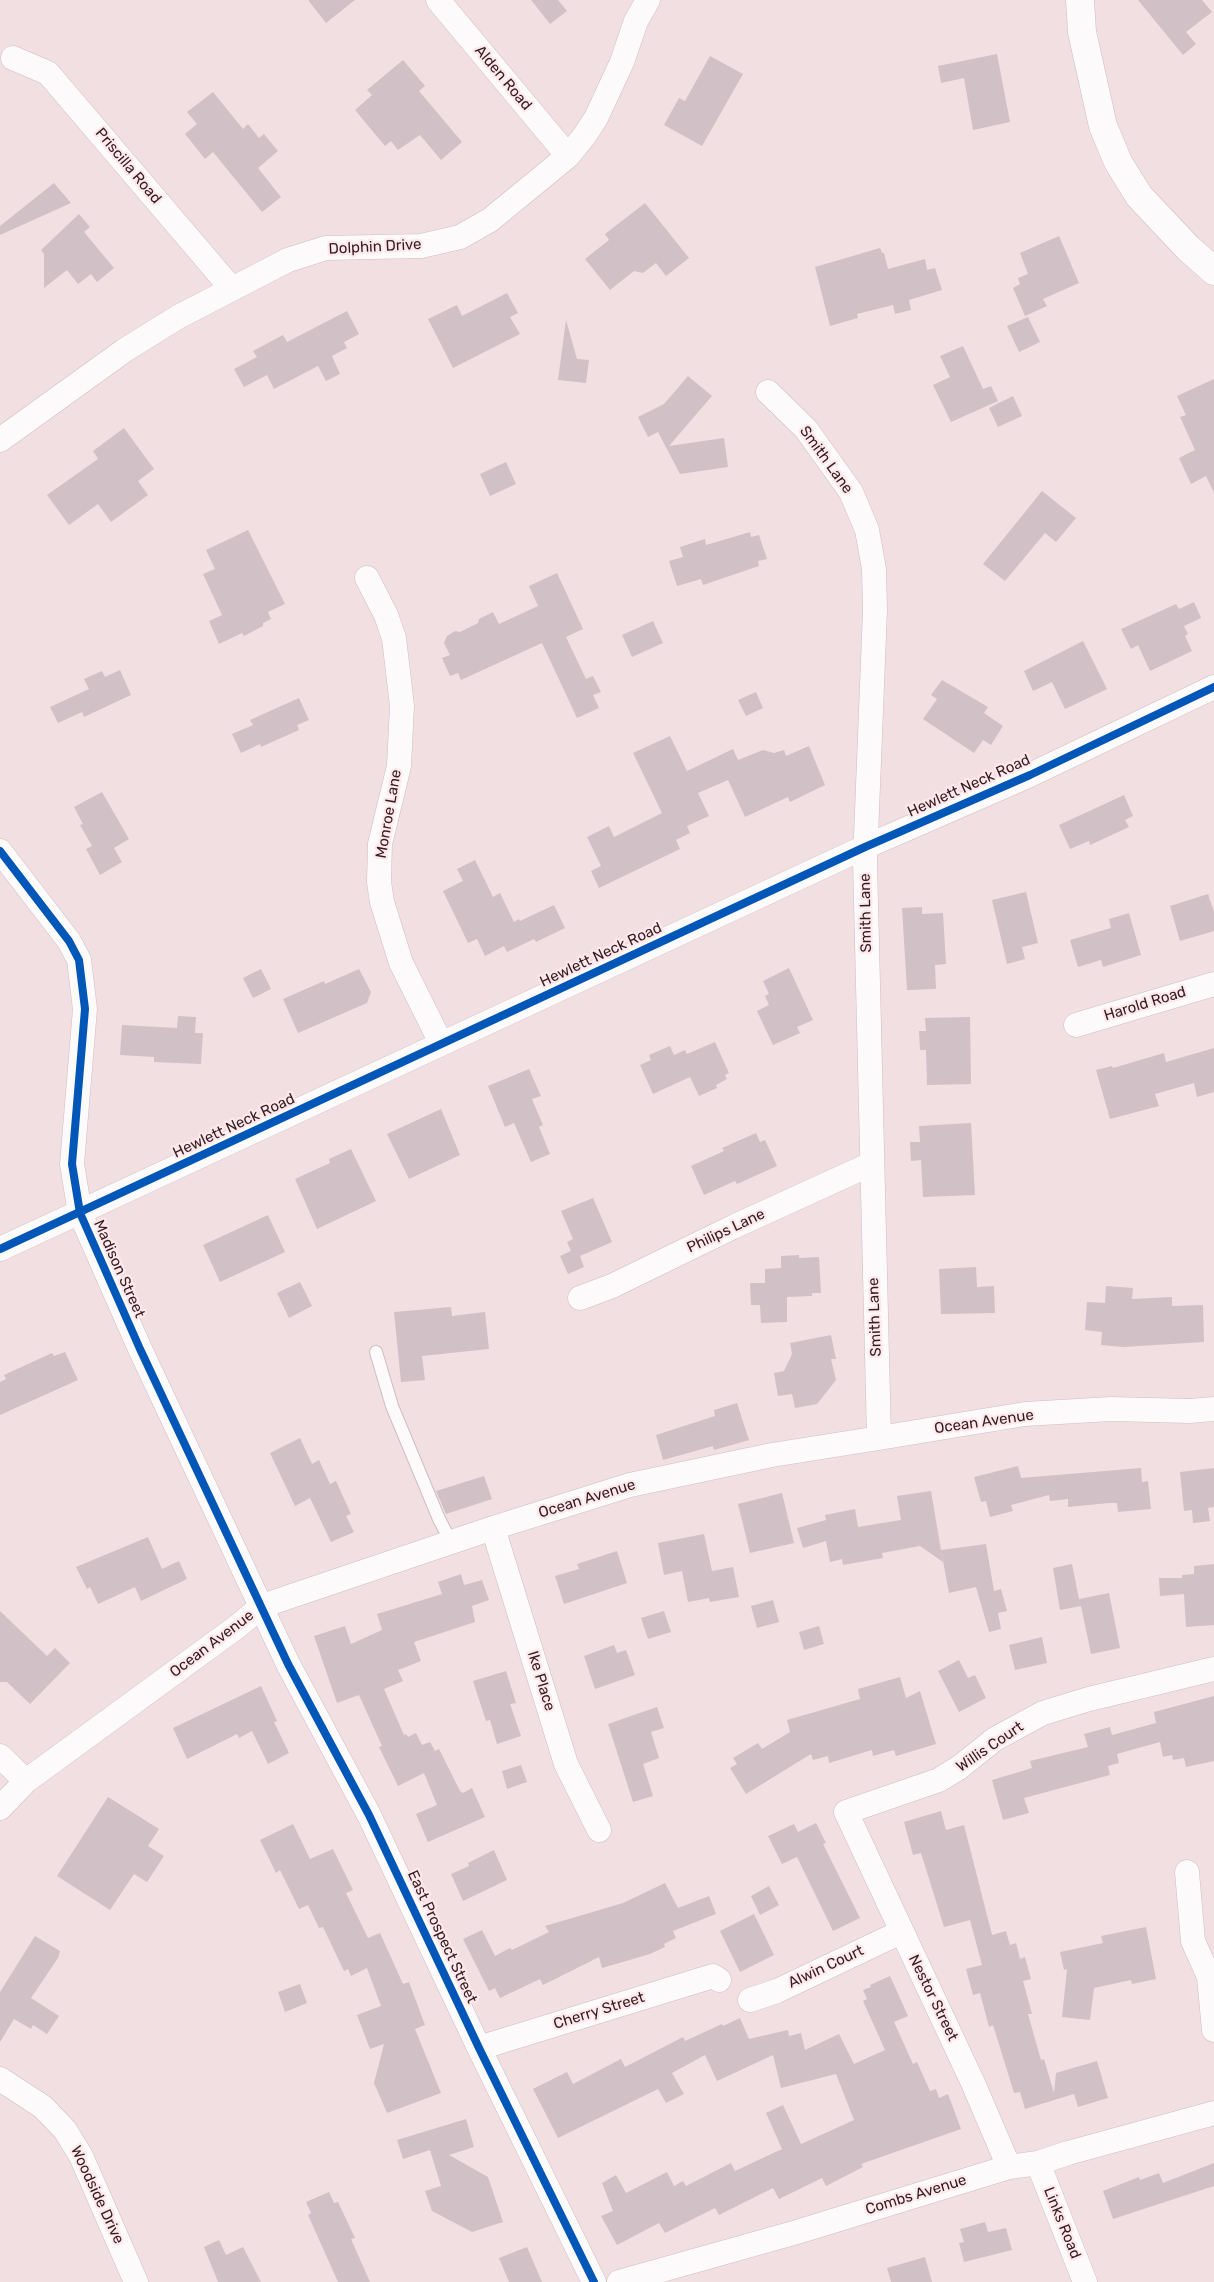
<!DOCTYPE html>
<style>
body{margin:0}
canvas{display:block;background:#f1dfe2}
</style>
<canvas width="1214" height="2282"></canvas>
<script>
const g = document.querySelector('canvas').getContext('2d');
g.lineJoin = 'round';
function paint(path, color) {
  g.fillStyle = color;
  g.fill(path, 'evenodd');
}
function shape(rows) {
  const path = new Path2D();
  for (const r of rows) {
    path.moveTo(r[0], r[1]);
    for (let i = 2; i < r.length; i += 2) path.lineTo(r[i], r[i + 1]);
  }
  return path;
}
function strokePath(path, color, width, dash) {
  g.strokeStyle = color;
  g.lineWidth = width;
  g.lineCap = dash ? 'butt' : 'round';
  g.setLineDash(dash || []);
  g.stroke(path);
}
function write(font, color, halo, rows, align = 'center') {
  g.font = font + ' Rubik,sans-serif';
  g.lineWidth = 4.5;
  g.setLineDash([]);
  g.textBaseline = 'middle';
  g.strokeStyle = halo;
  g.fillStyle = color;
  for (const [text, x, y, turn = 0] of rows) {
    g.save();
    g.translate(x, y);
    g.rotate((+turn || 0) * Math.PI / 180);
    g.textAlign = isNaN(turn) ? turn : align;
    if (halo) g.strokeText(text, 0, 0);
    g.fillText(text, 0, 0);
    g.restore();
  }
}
paint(shape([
 [308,0,355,0,326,23],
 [531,0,558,0,567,11,550,24],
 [1138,0,1202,0,1212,12,1186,32,1196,44,1183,55],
 [997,54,1010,122,973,130,964,78,941,83,938,66],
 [710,56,743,74,702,146,664,125,679,98,685,101],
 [403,60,425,86,419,91,462,142,441,160,420,135,398,150,391,141,385,146,355,110,372,95,367,90],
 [213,92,243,129,248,124,259,138,264,134,278,151,258,168,281,197,262,212,213,152,205,159,185,134,197,124,187,112],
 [54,183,71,203,0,235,0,226],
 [645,203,689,258,666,276,656,263,643,273,634,271,610,290,585,259,609,240,605,234],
 [79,214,90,227,84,232,114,268,97,282,91,274,78,284,67,270,44,288,44,254,41,250],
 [1059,236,1079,283,1043,299,1047,306,1025,316,1013,288,1020,284,1018,278,1028,274,1020,253],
 [880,248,882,253,884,253,888,269,925,259,927,270,935,268,942,290,909,300,911,310,895,314,893,305,857,314,858,318,830,326,815,267],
 [507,293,518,313,510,317,520,334,453,368,428,319,457,305,462,316],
 [347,311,359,334,344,342,347,348,332,356,340,374,326,381,318,366,274,389,267,375,244,387,234,369,257,357,253,351,283,335,287,342],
 [1028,317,1040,342,1019,352,1007,326],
 [566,320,577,359,589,360,586,383,558,380],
 [963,346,983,389,991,386,998,401,951,422,933,385,950,377,940,356],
 [688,376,712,396,669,446,724,438,728,467,680,474,658,432,648,437,638,417,664,404],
 [1214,379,1214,493,1206,476,1191,484,1179,458,1195,450,1180,417,1186,415,1177,396],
 [1013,396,1022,416,998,427,989,408],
 [124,428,154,469,138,481,148,495,111,522,98,504,69,525,47,495,98,459,93,451],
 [506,462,516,484,490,496,480,474],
 [1042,491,1076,518,1056,542,1045,533,1005,581,983,564],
 [248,530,285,604,268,612,271,619,263,623,263,626,244,636,242,633,219,644,209,621,222,615,203,574,215,569,206,550],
 [750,532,751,537,759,535,767,559,758,561,759,566,703,585,701,579,677,586,669,561,683,557,680,547,705,539,706,545],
 [557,573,583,629,566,637,586,679,593,676,601,692,593,695,599,708,577,718,542,643,461,680,458,673,450,676,442,658,450,655,444,643,447,636,455,631,460,632,478,623,479,619,493,612,499,624,538,606,529,586],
 [1194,602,1201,618,1184,626,1188,634,1185,636,1192,651,1150,671,1138,645,1131,649,1121,629,1176,604,1179,609],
 [653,621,663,643,632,657,622,635],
 [1083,641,1107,689,1065,709,1052,682,1033,691,1024,671],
 [120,670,131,695,84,717,82,712,58,723,50,707,89,689,84,679,102,671,105,677],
 [942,680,988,707,984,713,1003,726,991,745,983,740,974,753,923,719,937,699,931,695],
 [756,692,763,708,746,716,738,700],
 [299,698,309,720,297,725,299,730,261,747,260,744,241,753,232,734,253,725,250,720],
 [670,736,687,771,733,749,738,760,763,750,774,753,784,750,786,756,809,746,825,785,790,802,788,797,745,817,728,780,698,793,709,816,687,826,690,833,676,840,680,849,599,888,591,871,601,866,587,837,609,826,614,837,662,813,633,753],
 [102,792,129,839,114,848,122,862,100,875,86,849,92,846,80,825,83,824,74,807],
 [1124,795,1133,816,1125,820,1129,827,1090,845,1089,841,1070,849,1059,825],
 [475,860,493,897,500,893,514,922,519,919,520,921,554,905,565,928,536,942,534,939,507,952,504,946,485,956,477,939,468,943,443,891,463,881,457,869],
 [1026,892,1038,943,1022,947,1025,959,1007,964,992,900],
 [1208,894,1214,912,1214,931,1180,941,1170,906],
 [922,907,922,914,943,913,946,964,935,965,936,989,907,990,902,908],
 [1129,913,1141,955,1103,967,1101,960,1078,967,1070,940,1111,928,1109,919],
 [789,968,813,1020,797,1027,800,1033,773,1045,757,1011,769,1005,765,996,769,994,763,981],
 [261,969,271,989,253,998,243,978],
 [359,969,371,992,367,1003,298,1033,283,999,324,981,325,984],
 [178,1016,196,1017,195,1033,203,1033,201,1064,154,1062,154,1057,120,1055,122,1025,177,1028],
 [970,1017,971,1084,927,1085,926,1050,920,1050,919,1031,926,1031,925,1018],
 [715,1042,729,1073,725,1075,727,1079,716,1085,717,1088,699,1096,690,1077,653,1094,640,1065,651,1060,649,1055,670,1046,674,1055,685,1050,687,1054],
 [1214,1048,1214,1092,1197,1097,1194,1083,1155,1094,1159,1106,1110,1119,1096,1070,1112,1066,1113,1068,1164,1053,1166,1062],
 [529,1069,541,1096,532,1099,543,1125,539,1127,550,1154,531,1162,514,1123,505,1127,488,1086],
 [441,1109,460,1155,409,1179,387,1134],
 [971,1123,975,1195,923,1197,921,1160,911,1161,910,1142,920,1142,919,1126],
 [756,1133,760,1142,765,1140,777,1166,737,1184,735,1181,704,1195,691,1166,724,1151,722,1148],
 [351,1149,376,1201,317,1229,295,1179,330,1163,329,1159],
 [593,1198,612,1242,580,1256,584,1267,568,1274,560,1256,571,1251,567,1242,573,1239,561,1211],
 [268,1215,285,1252,220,1282,203,1245],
 [799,1255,799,1258,819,1257,821,1293,812,1293,812,1296,787,1297,787,1322,761,1323,760,1305,751,1305,750,1283,765,1283,765,1269,781,1268,781,1256],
 [976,1267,977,1287,994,1286,995,1313,941,1314,939,1269],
 [300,1282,312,1306,289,1318,277,1293],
 [1106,1286,1133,1288,1132,1299,1172,1297,1172,1306,1203,1305,1204,1342,1123,1347,1101,1345,1102,1332,1085,1330,1087,1302,1105,1303],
 [451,1307,452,1316,485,1312,489,1349,422,1356,425,1380,401,1382,394,1312],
 [831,1335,836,1359,831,1359,836,1380,817,1404,795,1408,792,1394,778,1396,774,1373,784,1371,792,1354,790,1343],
 [65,1352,78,1380,0,1415,0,1382,6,1379,4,1375,52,1353,54,1356],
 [737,1403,749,1440,714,1450,713,1446,663,1460,656,1435,715,1416,714,1410],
 [300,1438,312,1464,319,1460,330,1484,336,1481,351,1514,346,1516,354,1532,331,1542,310,1498,295,1506,270,1453],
 [1018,1466,1021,1478,1141,1468,1142,1482,1148,1481,1151,1509,1118,1512,1117,1503,1109,1503,1068,1507,1068,1499,1050,1501,1049,1495,1011,1505,1013,1511,990,1517,986,1501,981,1502,974,1477],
 [1214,1468,1214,1507,1208,1508,1210,1521,1193,1523,1192,1510,1184,1511,1180,1472],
 [484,1476,492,1499,446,1514,436,1491],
 [931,1491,943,1562,920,1546,882,1553,883,1558,843,1565,842,1559,830,1562,826,1541,803,1548,797,1528,826,1520,825,1515,855,1509,858,1527,901,1520,897,1496],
 [782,1493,794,1543,750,1553,738,1504],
 [704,1534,712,1571,733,1567,739,1597,710,1602,709,1598,688,1602,682,1571,664,1575,658,1543],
 [148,1537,162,1569,179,1561,187,1579,141,1601,135,1587,98,1604,90,1587,87,1589,76,1567],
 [986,1544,994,1591,1001,1589,1007,1611,998,1613,1001,1629,989,1632,976,1587,949,1593,941,1550],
 [617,1551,627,1583,564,1604,555,1576,579,1569,577,1564],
 [1072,1564,1079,1599,1109,1593,1120,1648,1091,1654,1081,1606,1060,1610,1053,1568],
 [1214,1564,1214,1625,1186,1627,1184,1594,1160,1596,1159,1578,1182,1578,1182,1575,1194,1574,1194,1566],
 [461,1574,464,1585,482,1580,489,1600,472,1606,475,1622,414,1642,421,1661,398,1670,403,1681,384,1689,404,1735,406,1734,408,1737,416,1733,422,1745,430,1742,435,1751,439,1749,460,1791,463,1793,472,1788,485,1817,428,1842,416,1814,437,1805,424,1773,398,1786,379,1747,382,1746,359,1695,337,1703,314,1636,345,1626,351,1644,382,1630,377,1614,442,1594,438,1582],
 [773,1600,779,1622,757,1628,751,1606],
 [0,1611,47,1656,55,1648,70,1663,30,1704,7,1682,0,1682],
 [664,1611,671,1632,648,1639,641,1618],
 [819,1626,824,1644,804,1650,799,1632],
 [1042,1637,1047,1663,1015,1670,1009,1645],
 [614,1645,617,1653,626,1650,635,1675,595,1689,584,1656],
 [959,1660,968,1678,975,1675,986,1698,959,1712,938,1671],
 [506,1671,516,1703,510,1704,521,1736,497,1744,490,1720,486,1721,473,1681],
 [900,1677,906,1698,920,1691,936,1744,896,1756,894,1750,873,1756,872,1750,829,1763,828,1756,813,1760,811,1754,746,1794,730,1768,737,1764,733,1758,758,1743,762,1749,790,1732,787,1720,860,1699,858,1689],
 [261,1686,277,1721,274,1722,289,1753,268,1764,252,1731,239,1738,237,1734,187,1759,173,1728],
 [1214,1696,1214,1761,1186,1767,1184,1758,1173,1760,1172,1755,1163,1757,1160,1742,1117,1754,1119,1763,1108,1766,1110,1775,1024,1798,1029,1813,1003,1820,992,1780,1032,1768,1030,1761,1088,1747,1084,1734,1110,1727,1112,1735,1156,1723,1154,1712],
 [657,1707,664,1728,651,1732,659,1758,643,1764,653,1796,633,1802,608,1724],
 [521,1765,527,1782,507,1789,502,1771],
 [108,1797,159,1829,148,1846,164,1856,147,1882,134,1874,110,1910,57,1876],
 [941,1811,946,1830,964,1825,992,1935,1006,1931,1010,1945,1016,1943,1020,1959,1025,1957,1031,1979,1023,1981,1032,2014,1028,2014,1041,2060,1044,2059,1054,2093,1056,2073,1097,2061,1108,2098,1078,2107,1074,2094,1025,2109,1020,2092,1014,2093,993,2025,989,2027,980,1993,973,1995,966,1969,982,1965,970,1920,944,1927,921,1853,913,1855,904,1822],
 [816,1823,826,1843,823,1844,860,1918,833,1931,797,1857,782,1864,768,1836,794,1824,798,1832],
 [293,1824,310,1859,333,1849,353,1890,346,1893,368,1938,380,1933,403,1984,409,1982,425,2025,415,2029,441,2093,387,2113,374,2083,384,2044,370,2049,357,2015,381,2006,367,1968,351,1976,348,1969,344,1971,323,1927,319,1928,308,1905,299,1909,280,1870,276,1873,260,1840],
 [494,1850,507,1880,463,1901,451,1874,469,1866,468,1863],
 [665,1883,678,1908,709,1896,716,1914,673,1931,676,1938,664,1944,665,1947,650,1954,602,1968,599,1957,543,1985,540,1979,500,1998,495,1988,489,1991,463,1939,482,1930,495,1956,510,1948,512,1950,549,1932,545,1926,623,1903],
 [769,1886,779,1905,760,1915,751,1896],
 [754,1914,774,1955,740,1972,720,1931],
 [1146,1927,1156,1979,1132,1984,1131,1980,1094,1988,1090,2020,1062,2017,1067,1969,1064,1970,1060,1952,1103,1943,1101,1936],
 [35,1936,60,1951,58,1958,31,1998,59,2016,47,2034,33,2025,31,2029,14,2019,0,2042,0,1992],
 [890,1976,908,2016,894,2022,913,2064,917,2062,930,2091,936,2089,939,2098,948,2094,961,2129,861,2164,863,2167,826,2186,822,2178,779,2199,773,2188,719,2215,715,2208,665,2233,659,2223,617,2245,601,2216,613,2211,602,2183,616,2175,626,2193,667,2172,674,2186,683,2181,686,2186,731,2163,735,2171,782,2149,766,2113,783,2105,801,2144,854,2120,836,2074,781,2088,773,2055,717,2081,705,2055,672,2073,684,2094,666,2103,658,2089,558,2138,533,2089,567,2072,573,2084,621,2059,625,2067,683,2037,685,2041,722,2024,723,2026,740,2018,749,2039,788,2030,789,2036,801,2033,805,2050,839,2034,854,2064,885,2050,863,2001,867,1999,863,1990,871,1987,870,1985],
 [300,1984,307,2003,285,2012,278,1992],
 [466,2119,474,2147,449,2155,488,2177,503,2222,472,2232,432,2211,425,2191,441,2186,430,2150,403,2159,397,2140],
 [1214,2163,1214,2186,1113,2219,1103,2191,1139,2177,1140,2180,1159,2173,1163,2183],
 [329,2192,334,2203,338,2202,355,2238,351,2239,370,2282,338,2282,308,2215,311,2213,306,2202],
 [985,2222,988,2232,1006,2228,1012,2250,964,2262,959,2243,964,2242,960,2229],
 [219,2240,226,2255,243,2247,261,2282,218,2282,204,2247],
 [527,2247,542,2282,509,2282,499,2258],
 [925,2257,932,2282,891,2282,887,2268]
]), '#d1c0c5');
const service = shape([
 [376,1352,392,1406,439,1519,451,1542]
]);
const minor = shape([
 [438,0,568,156],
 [13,58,48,73,232,289],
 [768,392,806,429,851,492,867,530,874,569,875,610,865,861,879,1438],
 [0,440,125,350,178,317,288,260,326,248,421,246,460,237,490,220,568,156,585,135,596,118,622,62,636,21,648,0],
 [367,578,386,615,394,638,402,706,399,766,380,844,379,882,382,902,401,963,441,1043],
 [0,851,69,941,79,960,85,1009,72,1164,80,1213,140,1349,288,1664,369,1815,479,2048,594,2282],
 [1076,1025,1214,984],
 [0,1249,865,847,1030,775,1214,687],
 [580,1298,612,1286,733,1227,871,1164],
 [493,1528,566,1764,599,1830],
 [0,1756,26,1781],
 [0,1808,26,1781,238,1626,262,1606,493,1528,630,1485,772,1455,879,1438,1025,1414,1111,1409,1190,1411,1214,1409],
 [1187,1872,1193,1941,1209,1977,1214,2030],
 [750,2000,777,1991,901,1932],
 [479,2048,713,1976,719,1980],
 [0,2079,43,2107,65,2130,81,2156,136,2282],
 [1038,2163,1085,2282],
 [1009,2167,973,2083,846,1812,939,1780,960,1767,995,1739,1043,1713,1089,1699,1214,1669],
 [619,2282,797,2232,1009,2167,1038,2163,1068,2153,1214,2113]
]);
const tertiary = shape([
 [1080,0,1082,32,1103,126,1118,162,1139,196,1188,248,1214,271]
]);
strokePath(service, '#cfbdc0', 14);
strokePath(minor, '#cfbdc0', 25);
strokePath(tertiary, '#cfbdc0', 29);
strokePath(service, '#fdfafb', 12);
strokePath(minor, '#fdfafb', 24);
strokePath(tertiary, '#fdfafb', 28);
strokePath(shape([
 [0,851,69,941,79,960,85,1009,72,1164,80,1213,140,1349,288,1664,369,1815,479,2048,594,2282],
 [0,1249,865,847,1030,775,1214,687]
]), '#0057b8', 8);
write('15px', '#321e21', '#ffe8eb', [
 ["Alden Road",503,78,50],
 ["Priscilla Road",128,166,50],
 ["Dolphin Drive",375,247,-3],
 ["Smith Lane",826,460,54],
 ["Hewlett Neck Road",969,786,-24],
 ["Monroe Lane",389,814,-80],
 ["Smith Lane",866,913,-91],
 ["Hewlett Neck Road",601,955,-25],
 ["Harold Road",1145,1004,-17],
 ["Hewlett Neck Road",234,1126,-25],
 ["Philips Lane",726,1231,-25],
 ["Madison Street",119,1269,66],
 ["Smith Lane",875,1317,-92],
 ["Ocean Avenue",984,1422,-8],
 ["Ocean Avenue",587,1499,-17],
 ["Ocean Avenue",212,1644,-37],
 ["Ike Place",541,1681,73],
 ["Willis Court",990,1747,-34],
 ["East Prospect Street",442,1937,65],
 ["Alwin Court",826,1967,-25],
 ["Nestor Street",933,1998,64],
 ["Cherry Street",599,2011,-17],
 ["Woodside Drive",97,2195,65],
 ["Combs Avenue",916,2195,-17],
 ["Links Road",1062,2223,68]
]);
</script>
